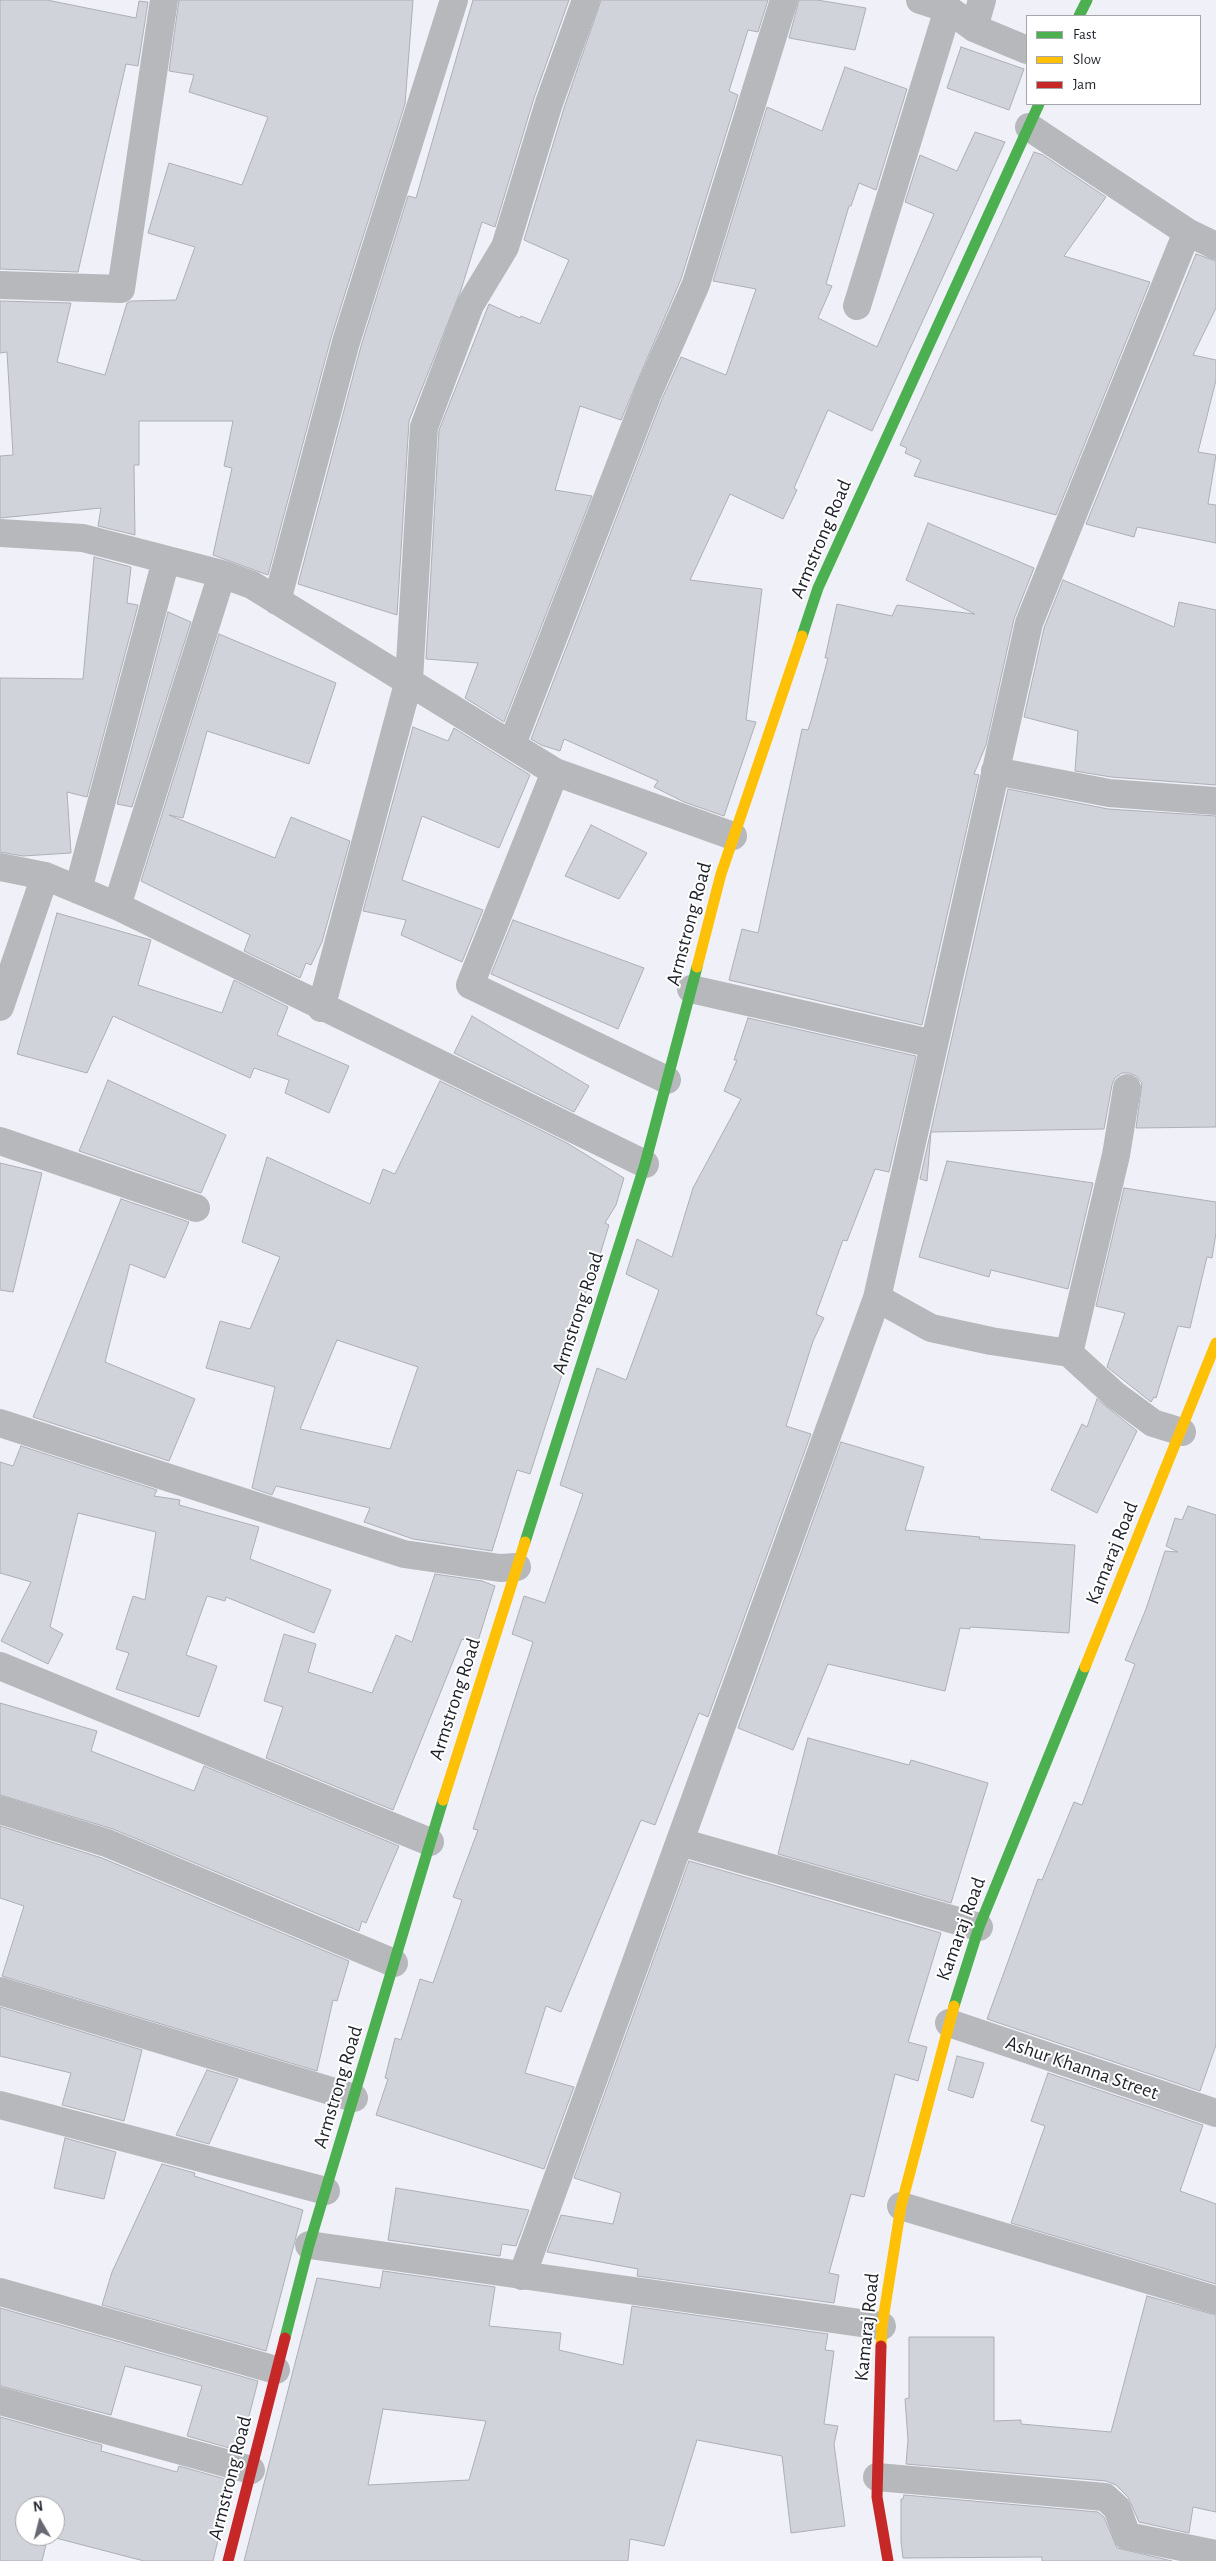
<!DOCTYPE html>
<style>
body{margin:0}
#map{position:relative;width:1216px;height:2561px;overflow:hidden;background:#f0f1f8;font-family:"Alegreya Sans",sans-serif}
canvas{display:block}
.legend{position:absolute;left:1026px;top:15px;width:175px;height:90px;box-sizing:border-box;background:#fff;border:1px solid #a5a6aa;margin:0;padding:6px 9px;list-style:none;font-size:15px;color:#1e202a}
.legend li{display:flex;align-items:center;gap:10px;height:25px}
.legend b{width:25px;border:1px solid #a5a6aa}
.north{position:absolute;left:15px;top:2496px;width:50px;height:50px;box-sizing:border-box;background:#fff;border:1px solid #a5a6aa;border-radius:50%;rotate:352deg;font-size:14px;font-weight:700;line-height:20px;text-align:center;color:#1e202a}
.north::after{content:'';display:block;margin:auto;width:18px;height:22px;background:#686972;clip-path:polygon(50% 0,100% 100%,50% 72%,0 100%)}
</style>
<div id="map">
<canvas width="1216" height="2561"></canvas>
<ul class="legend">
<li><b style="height:6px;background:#4caf50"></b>Fast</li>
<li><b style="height:6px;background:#ffc107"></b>Slow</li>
<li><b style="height:6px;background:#c62828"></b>Jam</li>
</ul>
<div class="north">N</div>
</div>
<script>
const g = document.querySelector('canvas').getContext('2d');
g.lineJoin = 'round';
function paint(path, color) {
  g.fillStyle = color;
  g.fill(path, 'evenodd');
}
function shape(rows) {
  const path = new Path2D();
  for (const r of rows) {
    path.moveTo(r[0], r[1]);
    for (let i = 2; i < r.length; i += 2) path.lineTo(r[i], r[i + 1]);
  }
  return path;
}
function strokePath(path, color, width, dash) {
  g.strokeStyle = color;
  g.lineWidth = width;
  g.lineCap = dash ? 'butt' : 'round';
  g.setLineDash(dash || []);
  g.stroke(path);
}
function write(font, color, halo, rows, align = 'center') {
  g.font = font + ' "Alegreya Sans",sans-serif';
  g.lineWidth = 4;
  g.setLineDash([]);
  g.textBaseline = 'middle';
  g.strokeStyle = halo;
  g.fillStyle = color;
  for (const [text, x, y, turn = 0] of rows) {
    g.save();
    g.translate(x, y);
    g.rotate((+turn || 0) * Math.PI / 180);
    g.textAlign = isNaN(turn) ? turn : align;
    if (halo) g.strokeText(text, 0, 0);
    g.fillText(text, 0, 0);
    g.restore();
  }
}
const building = shape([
 [0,0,47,0,136,18,139,1,148,2,138,66,126,64,78,272,0,269,0,0],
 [179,0,413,0,405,104,331,338,268,575,213,555,232,468,224,466,233,421,139,421,139,465,134,465,135,535,98,526,101,508,0,518,0,456,13,455,7,352,0,353,0,301,71,303,57,362,105,375,127,303,131,301,176,300,195,247,148,233,169,163,242,185,268,117,189,92,194,75,169,71,179,0],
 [473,0,569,0,534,98,495,227,482,222,461,290,409,421,397,615,298,584,361,346,408,196,416,198,473,0],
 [601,0,768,0,758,32,748,30,729,91,738,95,681,279,621,420,580,406,555,490,592,496,504,722,465,698,478,663,426,659,439,430,489,304,520,318,521,316,540,324,569,260,524,240,564,108,601,0],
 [799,0,817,0,866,8,855,50,789,38,799,0],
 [961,47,1024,69,1009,110,947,88,961,47],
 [845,67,907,89,876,190,859,183,851,206,849,206,826,284,832,286,818,318,877,347,934,214,905,202,920,155,957,171,975,132,1005,142,872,431,828,410,794,488,797,490,783,519,730,494,690,580,762,589,746,720,756,722,724,816,684,802,654,787,658,781,564,739,560,751,541,745,531,739,662,399,681,357,726,375,756,289,713,281,767,107,822,131,845,67],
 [1034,152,1043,155,1106,197,1064,256,1150,282,1056,515,914,476,921,460,905,453,907,448,900,445,1034,152],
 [1196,254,1216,261,1216,308,1193,355,1216,360,1216,380,1198,452,1216,455,1208,504,1216,505,1216,543,1137,527,1134,537,1086,524,1196,254],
 [928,523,1034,568,1014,619,986,745,974,774,979,775,922,1025,729,980,742,929,758,933,802,729,808,730,811,721,828,658,825,658,837,604,892,616,897,605,975,614,906,580,928,523],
 [94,557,131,567,127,603,138,605,87,797,67,792,71,853,23,856,0,852,0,678,83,679,94,557],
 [1063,580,1174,627,1179,602,1216,610,1216,785,1111,777,1075,771,1078,731,1024,717,1044,628,1063,580],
 [168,612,191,622,132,807,117,804,168,612],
 [219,634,336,683,309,764,207,731,183,818,169,815,275,858,291,817,350,841,322,942,311,965,306,963,300,978,244,951,250,935,141,881,219,634],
 [413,727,448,741,454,728,530,775,499,848,422,816,402,880,483,910,462,962,401,935,406,920,363,911,413,727],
 [1008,789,1108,809,1216,816,1216,1127,1136,1128,1142,1083,1136,1076,1129,1073,1122,1073,1115,1078,1112,1085,1104,1129,931,1132,927,1181,920,1179,1008,789],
 [591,825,647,853,619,899,565,876,591,825],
 [57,913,151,940,138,985,222,1013,234,980,288,1007,277,1035,349,1066,329,1113,285,1093,289,1080,254,1068,250,1078,113,1016,87,1073,17,1054,57,913],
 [513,920,644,968,618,1029,491,974,513,920],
 [472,1016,589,1086,574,1112,454,1053,472,1016],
 [748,1018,916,1056,889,1172,875,1169,847,1241,843,1240,816,1314,824,1318,813,1341,786,1426,811,1434,708,1717,699,1713,655,1825,641,1820,561,2012,546,2006,525,2073,574,2087,544,2169,376,2115,388,2079,385,2078,395,2038,401,2040,420,1979,433,1983,462,1900,453,1897,478,1830,473,1829,533,1642,512,1634,524,1596,545,1603,583,1494,560,1485,597,1368,626,1380,659,1290,626,1274,637,1239,672,1257,693,1188,741,1099,724,1091,737,1060,734,1060,748,1018],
 [108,1080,226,1135,201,1193,79,1151,108,1080],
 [440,1081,567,1143,624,1178,616,1205,605,1223,609,1225,595,1271,565,1341,570,1343,566,1355,568,1356,530,1474,517,1470,492,1551,413,1539,364,1522,370,1508,276,1486,272,1495,252,1488,275,1387,206,1368,220,1321,250,1329,280,1257,242,1242,267,1157,370,1204,383,1169,395,1174,440,1081],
 [337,1340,418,1367,390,1449,300,1429,337,1340],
 [947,1161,1093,1183,1068,1289,991,1270,989,1277,919,1257,947,1161],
 [0,1163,42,1173,13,1292,0,1290,0,1163],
 [1124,1188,1216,1202,1216,1233,1212,1258,1207,1257,1190,1328,1178,1326,1156,1398,1154,1397,1151,1402,1107,1367,1125,1313,1096,1306,1124,1188],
 [121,1199,189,1222,165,1278,130,1264,105,1362,195,1399,169,1461,33,1417,121,1199],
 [1097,1399,1137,1431,1097,1513,1051,1490,1082,1424,1087,1427,1097,1399],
 [841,1442,924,1467,905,1530,980,1537,979,1539,1075,1545,1069,1633,970,1627,970,1629,960,1628,945,1691,828,1664,793,1750,738,1728,841,1442],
 [21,1446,157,1490,154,1496,180,1500,179,1505,259,1527,250,1559,331,1590,314,1633,226,1597,225,1601,207,1596,186,1655,217,1666,199,1717,116,1689,129,1653,116,1649,133,1596,145,1600,156,1532,78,1513,50,1627,63,1634,48,1664,1,1641,31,1582,0,1573,0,1462,13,1466,21,1446],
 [1188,1506,1216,1515,1216,2045,1200,2091,987,2019,1038,1879,1042,1880,1074,1802,1082,1805,1135,1664,1125,1660,1146,1609,1165,1551,1178,1552,1166,1546,1175,1518,1182,1520,1188,1506],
 [435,1574,482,1581,495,1586,477,1644,462,1639,393,1810,266,1758,283,1707,264,1701,284,1634,316,1644,308,1672,372,1693,396,1635,412,1642,435,1574],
 [0,1703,97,1731,91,1751,194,1791,204,1766,399,1846,366,1923,362,1921,359,1931,113,1829,0,1795,0,1703],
 [808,1738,909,1765,911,1760,988,1783,951,1903,778,1854,808,1738],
 [0,1826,102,1858,349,1961,337,2001,333,2000,317,2071,2,1976,24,1906,0,1898,0,1826],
 [689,1861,941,1933,908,2042,927,2047,918,2081,895,2074,864,2197,851,2194,829,2273,839,2275,834,2303,637,2276,638,2269,547,2252,561,2215,613,2224,621,2193,574,2178,689,1861],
 [0,2007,142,2050,124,2121,62,2105,71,2073,0,2056,0,2007],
 [957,2056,984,2063,973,2098,948,2090,957,2056],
 [207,2070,238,2079,209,2144,176,2135,207,2070],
 [1048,2073,1203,2125,1180,2191,1216,2204,1216,2284,1011,2223,1045,2126,1031,2121,1048,2073],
 [65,2138,116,2152,104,2199,54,2188,65,2138],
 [162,2164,195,2173,194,2176,303,2210,266,2351,102,2305,112,2272,162,2164],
 [396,2188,529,2210,516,2246,502,2244,500,2256,388,2240,396,2188],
 [383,2271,495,2287,489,2326,561,2333,559,2350,623,2365,632,2306,828,2334,825,2350,834,2351,824,2424,838,2426,834,2444,845,2526,791,2533,782,2456,697,2440,664,2546,630,2539,628,2561,244,2561,317,2278,380,2288,383,2271],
 [383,2409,486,2421,469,2480,368,2485,383,2409],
 [1147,2296,1216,2315,1216,2512,1193,2507,1189,2533,1139,2522,1128,2497,1116,2485,1106,2481,906,2464,908,2440,905,2399,909,2398,909,2337,994,2337,994,2421,1021,2420,1021,2424,1111,2432,1147,2296],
 [0,2308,258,2381,240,2451,187,2436,202,2386,125,2366,111,2415,0,2386,0,2308],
 [0,2417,102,2445,101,2451,177,2472,179,2466,232,2481,213,2561,144,2561,48,2536,42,2561,0,2561,0,2417],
 [25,2506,55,2506,55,2536,25,2536,25,2506],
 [904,2495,1098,2512,1104,2517,1117,2548,1172,2561,1042,2561,1042,2557,903,2558,901,2542,901,2499,903,2499,904,2495]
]);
paint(building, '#d1d3db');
strokePath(building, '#adaeb7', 1);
strokePath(shape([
 [920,0,948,9,974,28,1027,50],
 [974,28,982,0],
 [1187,232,1216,246],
 [0,285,121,289,164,0],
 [857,306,948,9],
 [0,533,83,538,222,574,252,585,555,772,733,836],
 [277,601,346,342,454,0],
 [512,744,648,393,696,284,784,0],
 [995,771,1109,793,1216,801],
 [555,772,470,985,667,1080],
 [0,867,45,876,117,906,645,1164],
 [78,890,166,560],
 [117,906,222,574],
 [691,989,934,1044],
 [0,1007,45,876],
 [321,1008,409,680,424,427,470,305,505,247,549,103,586,0],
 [1127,1088,1116,1155,1069,1353,1115,1395,1153,1423,1182,1432],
 [0,1141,196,1208],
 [877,1298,931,1328,991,1341,1069,1353],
 [0,1423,404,1554,500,1568,517,1567],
 [0,1666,430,1842],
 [0,1810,107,1843,394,1963],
 [680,1842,979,1927],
 [0,1991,354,2098],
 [949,2023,1216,2113],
 [0,2105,326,2191],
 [901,2206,1216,2300],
 [309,2245,882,2326],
 [522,2276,877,1298,1029,623,1187,232,1029,127],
 [0,2292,276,2370],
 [0,2401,251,2470],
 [877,2477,1105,2497,1117,2508,1127,2536,1216,2554]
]), '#b7b8bc', 28);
strokePath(shape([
 [1079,16,1087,0],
 [802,636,818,588,1039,104],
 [525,1542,645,1164,697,967],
 [954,2006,979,1927,1085,1667],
 [285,2338,309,2245,443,1800]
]), '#4caf50', 11);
strokePath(shape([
 [697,967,721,874,802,636],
 [1085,1667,1216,1343],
 [443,1800,525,1542],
 [881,2346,882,2326,901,2206,954,2006]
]), '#ffc107', 11);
strokePath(shape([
 [881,2346,877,2497,888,2561],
 [228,2561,285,2338]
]), '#c62828', 11);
write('20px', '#1e202a', '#fff', [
 ["Armstrong Road",821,539,-67],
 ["Armstrong Road",689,924,-75],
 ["Armstrong Road",578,1313,-72],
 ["Kamaraj Road",1112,1553,-68],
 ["Armstrong Road",455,1699,-72],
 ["Kamaraj Road",961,1929,-70],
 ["Ashur Khanna Street",1082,2068,19],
 ["Armstrong Road",338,2087,-73],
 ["Kamaraj Road",867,2327,-84],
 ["Armstrong Road",230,2478,-76]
]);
</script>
